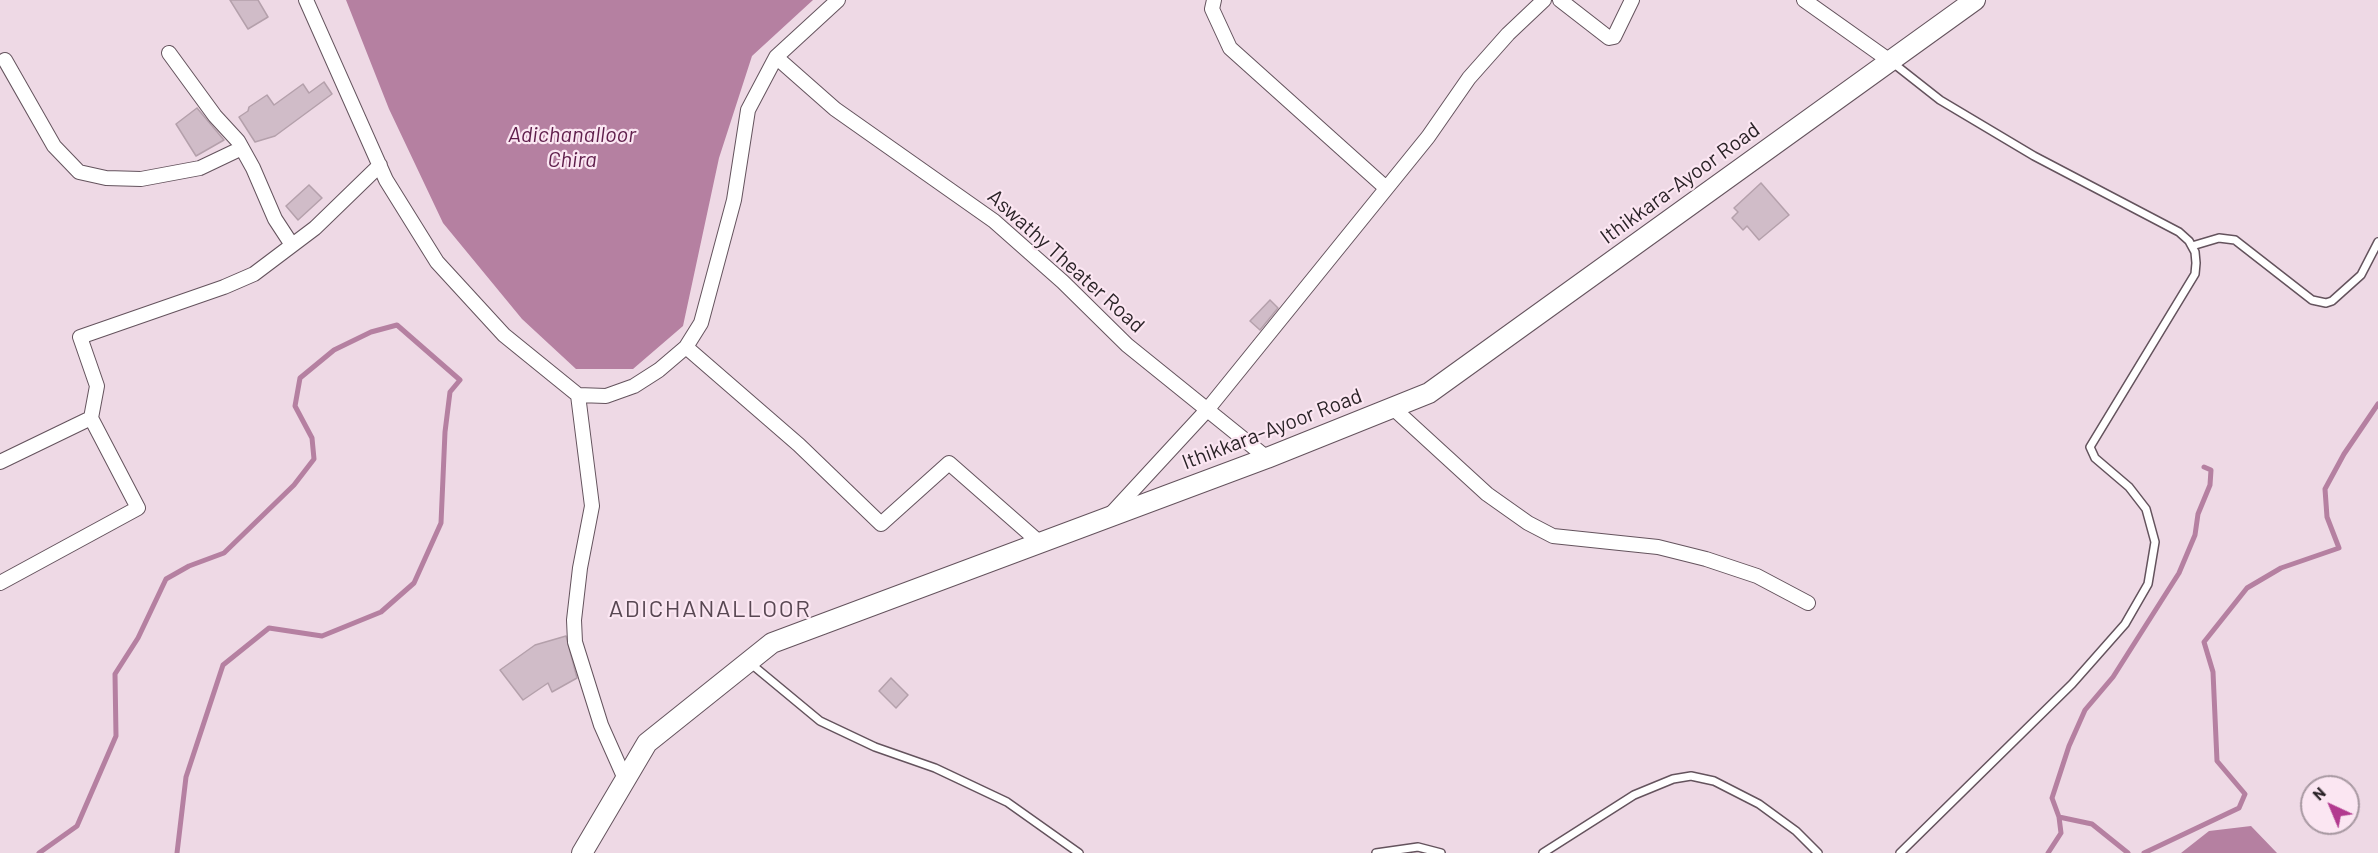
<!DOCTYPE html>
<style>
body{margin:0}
#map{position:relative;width:2378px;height:853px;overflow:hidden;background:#eed9e5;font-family:Barlow,sans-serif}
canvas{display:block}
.north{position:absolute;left:2300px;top:775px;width:60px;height:60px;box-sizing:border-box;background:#fbe6f2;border:2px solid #a798a1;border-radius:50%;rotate:316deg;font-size:16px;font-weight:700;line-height:24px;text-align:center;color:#2a2327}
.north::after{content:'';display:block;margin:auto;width:21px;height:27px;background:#b23a8f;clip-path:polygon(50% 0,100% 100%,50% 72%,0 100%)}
</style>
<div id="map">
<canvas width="2378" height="853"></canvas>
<div class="north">N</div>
</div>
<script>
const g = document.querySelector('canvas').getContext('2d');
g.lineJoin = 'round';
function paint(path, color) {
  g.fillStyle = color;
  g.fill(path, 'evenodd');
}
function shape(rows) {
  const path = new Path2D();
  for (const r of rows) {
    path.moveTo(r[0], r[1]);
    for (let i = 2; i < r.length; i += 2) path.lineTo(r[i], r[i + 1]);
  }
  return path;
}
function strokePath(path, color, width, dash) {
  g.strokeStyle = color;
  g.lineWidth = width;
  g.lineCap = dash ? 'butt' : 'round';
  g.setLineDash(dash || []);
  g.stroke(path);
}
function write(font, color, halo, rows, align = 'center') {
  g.font = font + ' Barlow,sans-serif';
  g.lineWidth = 4.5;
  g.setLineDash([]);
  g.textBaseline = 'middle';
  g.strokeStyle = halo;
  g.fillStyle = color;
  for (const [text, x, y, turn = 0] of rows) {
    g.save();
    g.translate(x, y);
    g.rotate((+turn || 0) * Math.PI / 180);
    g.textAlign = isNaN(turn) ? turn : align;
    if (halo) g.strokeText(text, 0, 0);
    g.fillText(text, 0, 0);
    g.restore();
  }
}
paint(shape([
 [346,0,813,0,752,56,719,158,683,326,633,369,576,369,522,319,443,223,389,109],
 [2251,826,2277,853,2181,853,2209,831]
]), '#b580a1');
strokePath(shape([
 [2059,817,2092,824,2128,853],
 [39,853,77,826,116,736,115,674,138,638,166,579,189,566,224,553,294,485,314,459,312,438,295,406,300,378,334,350,371,332,397,325,460,380,450,392,445,432,441,523,414,583,381,612,322,636,269,628,223,665,186,777,177,853],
 [2048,853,2061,833,2059,817,2052,798,2069,746,2085,710,2113,677,2179,573,2195,535,2198,514,2210,485,2211,470,2204,467],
 [2144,853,2239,808,2245,794,2217,761,2213,672,2204,642,2247,588,2281,568,2339,548,2327,517,2325,489,2344,454,2378,404]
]), '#b580a1', 5);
const building = shape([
 [230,0,258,0,268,17,248,29,230,0],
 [324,82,332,94,275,136,255,142,239,117,248,111,249,107,267,95,274,105,303,84,309,93,324,82],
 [197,108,224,140,196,156,176,124,197,108],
 [1761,183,1789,215,1759,240,1747,226,1743,230,1732,218,1738,212,1734,208,1761,183],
 [309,185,322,198,298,220,286,206,309,185],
 [1270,300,1278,308,1260,330,1250,321,1270,300],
 [566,636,577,678,552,692,548,683,523,700,500,670,535,645,566,636],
 [891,678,908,695,896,708,879,691,891,678]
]);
paint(building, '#d0bcc8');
strokePath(building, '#b4a0ab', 1.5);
const lane = shape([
 [1893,63,1940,100,2034,156,2179,232,2189,241,2195,252,2196,263,2195,274,2090,447,2095,458,2129,487,2146,509,2155,542,2148,584,2125,624,2072,684,1900,853],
 [2192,246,2219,238,2235,240,2312,300,2326,303,2332,301,2361,275,2378,242],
 [750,663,820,721,875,747,935,768,1007,802,1079,853],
 [1376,853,1418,847,1441,853],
 [1543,853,1634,795,1673,779,1691,776,1714,781,1759,804,1796,831,1818,853]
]);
const street = shape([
 [306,0,386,180,437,262,504,335,578,395,606,396,634,386,659,370,686,347,701,323,734,200,748,110,776,57,838,0],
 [1214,0,1212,9,1230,48,1386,188],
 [1560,0,1609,38,1614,37,1632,0],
 [1804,0,1890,61],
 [169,53,215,116,238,141,253,168,275,219,292,245],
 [776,57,835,109,994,221,1063,282,1127,345,1267,458],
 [5,60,54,146,79,172,106,178,141,179,200,168,242,148],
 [686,347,799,445,881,524,949,463,1039,542],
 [578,395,592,506,580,568,574,620,575,642,601,725,625,779],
 [1393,408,1487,494,1528,523,1553,536,1658,547,1706,559,1757,576,1808,603],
 [0,462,91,418,97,386,80,337,224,287,254,274,315,228,380,165],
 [1111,514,1207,410,1428,137,1469,78,1508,34,1544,0],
 [0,583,138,508,91,418]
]);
const secondary = shape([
 [582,853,647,743,772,643,1267,458,1429,393,1975,0]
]);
strokePath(lane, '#64535d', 10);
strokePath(street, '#64535d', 16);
strokePath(secondary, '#64535d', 22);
strokePath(lane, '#fff', 7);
strokePath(street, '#fff', 14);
strokePath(secondary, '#fff', 20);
write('21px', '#2a2327', '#fbe6f2', [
 ["Ithikkara-Ayoor Road",1680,183,-36],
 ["Aswathy Theater Road",1066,261,42],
 ["Ithikkara-Ayoor Road",1272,429,-21]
]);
write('italic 22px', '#5f1e4b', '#fbe6f2', [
 ["Adichanalloor",572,135],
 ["Chira",572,160]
]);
g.letterSpacing = '1.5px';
write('24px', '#584752', '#fbe6f2', [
 ["ADICHANALLOOR",710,609]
]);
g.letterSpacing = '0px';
</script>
